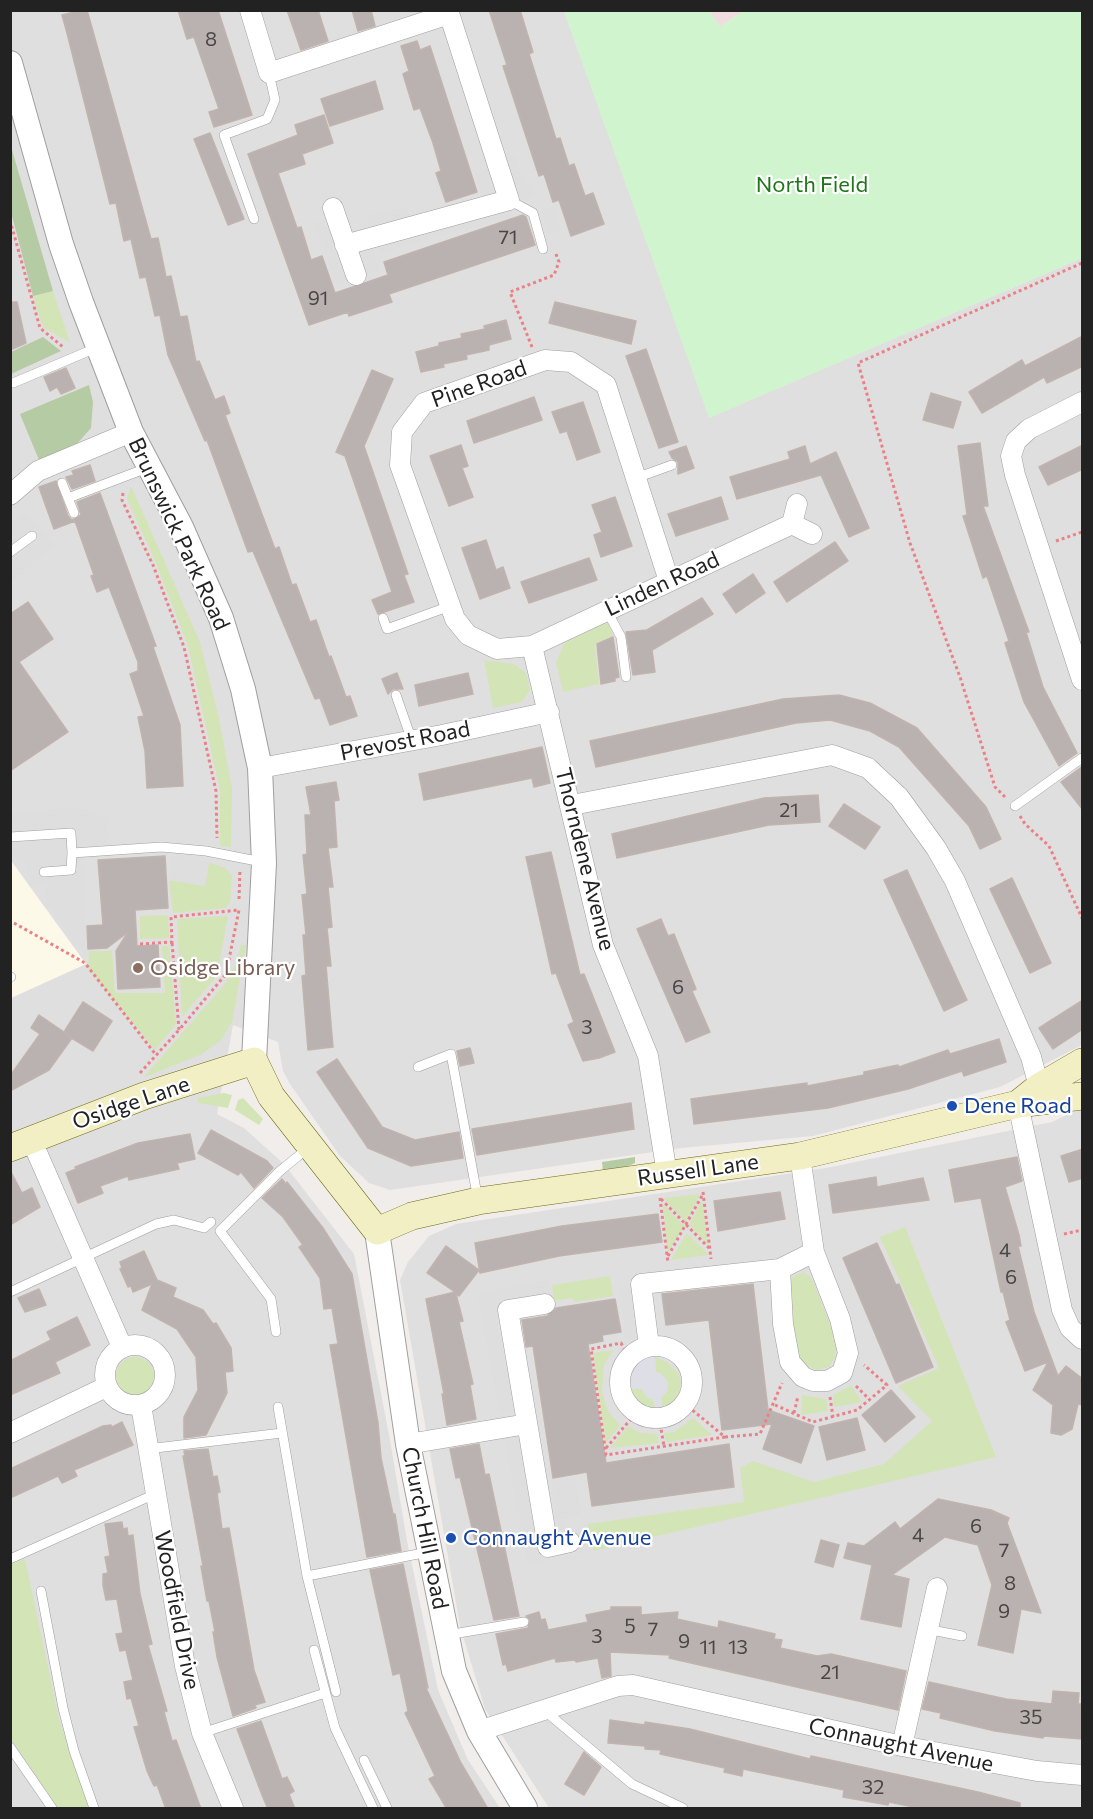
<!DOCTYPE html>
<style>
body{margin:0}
#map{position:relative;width:1093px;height:1819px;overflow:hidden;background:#f1edea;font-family:Commissioner,sans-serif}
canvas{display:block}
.frame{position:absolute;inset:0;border:12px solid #222;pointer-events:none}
</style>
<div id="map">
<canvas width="1093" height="1819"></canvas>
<div class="frame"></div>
</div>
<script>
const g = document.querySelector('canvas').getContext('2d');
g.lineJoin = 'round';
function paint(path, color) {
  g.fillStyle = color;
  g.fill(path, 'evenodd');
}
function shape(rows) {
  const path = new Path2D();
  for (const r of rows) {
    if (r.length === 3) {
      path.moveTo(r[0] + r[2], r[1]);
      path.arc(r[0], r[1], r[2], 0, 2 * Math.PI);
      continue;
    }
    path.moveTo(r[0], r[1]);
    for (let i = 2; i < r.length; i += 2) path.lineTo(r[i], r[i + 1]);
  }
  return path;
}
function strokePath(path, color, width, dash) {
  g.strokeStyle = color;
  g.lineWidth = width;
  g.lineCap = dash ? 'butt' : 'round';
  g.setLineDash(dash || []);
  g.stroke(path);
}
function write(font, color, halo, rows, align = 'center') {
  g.font = font + ' Commissioner,sans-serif';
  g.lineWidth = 4.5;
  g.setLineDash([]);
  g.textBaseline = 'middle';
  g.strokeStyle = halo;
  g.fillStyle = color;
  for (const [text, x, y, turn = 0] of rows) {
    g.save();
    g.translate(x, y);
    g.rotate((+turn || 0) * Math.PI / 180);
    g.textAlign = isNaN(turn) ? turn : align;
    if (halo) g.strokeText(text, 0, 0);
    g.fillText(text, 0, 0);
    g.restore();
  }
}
paint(shape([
 [11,11,564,11,710,417,1082,258,1082,1045,1000,1087,813,1136,681,1148,390,1190,369,1183,340,1156,290,1084,283,1071,278,1042,233,1025,217,1114,244,1128,284,1164,354,1254,390,1440,407,1541,438,1690,468,1760,500,1808,11,1808,10,998,85,963,11,860],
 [1082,1107,1082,1808,549,1808,485,1709,460,1626,400,1280,408,1262,429,1236,456,1224,826,1168,1052,1122]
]), '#e0dfdf');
paint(shape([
 [709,11,743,11,720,27]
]), '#efdcde');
paint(shape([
 [10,860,86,964,11,998,10,998]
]), '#fcf9e8');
paint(shape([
 [53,291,70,343,43,327,33,296],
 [131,486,200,642,219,718,232,788,231,847,220,846,220,791,188,646,156,563,127,499],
 [608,622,613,636,595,644,599,684,563,692,556,662,565,642],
 [484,660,514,664,526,673,530,690,522,702,493,708],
 [209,862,225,868,232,875,230,902,225,908,173,913,169,880,205,886],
 [168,915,169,938,140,939,140,916],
 [228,916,217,976,182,1017,177,919],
 [241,945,246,945,232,1022,221,1040,202,1054,143,1078,225,984,235,965],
 [162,946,169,946,176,1024,155,1050,88,968,89,951,112,951,115,993,165,993],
 [224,1093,232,1095,228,1108,198,1103,197,1098],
 [243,1098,263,1119,259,1125,235,1110,238,1100],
 [700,1194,686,1222,663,1198],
 [702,1200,708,1245,689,1225],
 [663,1204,684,1226,668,1252],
 [905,1227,996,1457,593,1551,588,1524,744,1502,740,1468,753,1461,814,1482,884,1464,932,1421,898,1386,939,1368,880,1237],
 [687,1233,709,1255,671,1260],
 [804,1272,812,1279,837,1342,835,1358,829,1367,816,1370,803,1363,797,1351,787,1286,790,1278],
 [610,1276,613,1296,574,1302,573,1298,554,1301,552,1285],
 [614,1350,604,1364,602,1392,608,1411,620,1425,606,1443,593,1353],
 [655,1357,667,1362,679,1374,682,1392,672,1407,663,1410,661,1398,667,1391,656,1372],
 [135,1376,19],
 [851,1386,862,1402,834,1407,833,1395],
 [629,1389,641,1389,647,1397,653,1399,656,1412,643,1410,633,1400],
 [802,1395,826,1399,828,1411,801,1415],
 [693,1418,712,1435,666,1442,664,1433,674,1432],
 [628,1426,641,1433,657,1434,659,1443,610,1448],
 [25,1559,59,1719,89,1808,57,1808,11,1739,10,1565]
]), '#d3e4b7');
paint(shape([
 [10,143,53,291,33,296,11,212],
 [43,337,61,351,11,374,11,352],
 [89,385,93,402,91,428,75,446,39,460,20,414],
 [635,1157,635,1163,628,1166,603,1171,602,1162]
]), '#b5cba4');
paint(shape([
 [564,11,709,11,720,27,743,11,1082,11,1082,258,709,418]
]), '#d0f4cd');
paint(shape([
 [514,155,525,185,531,183,535,196,523,200,518,186,513,188,503,159],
 [488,169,496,192,483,197,475,174],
 [406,207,410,220,370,229,367,216],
 [509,207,511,216,381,253,378,244],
 [553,207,561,231,549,234,542,210],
 [333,217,355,278,336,285,314,223],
 [372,246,379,271,365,275,358,250],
 [25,514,53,545,11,582,10,527],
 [78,807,106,818,107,856,82,859,87,959,47,903,45,884,30,886,26,861,11,857,10,814],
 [174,856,209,862,205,886,169,880],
 [548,1280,551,1298,494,1309,514,1411,500,1414,478,1293],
 [633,1289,640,1336,626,1338,619,1290],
 [522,1436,545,1562,528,1565,505,1439],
 [575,1477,580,1515,563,1517,565,1530,558,1530,552,1480],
 [588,1524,593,1551,577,1554,572,1530]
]), '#dedede');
paint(shape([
 [648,1357,655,1357,656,1372,661,1373,668,1382,667,1391,661,1398,663,1410,656,1412,653,1399,647,1397,641,1389,629,1389,631,1369,641,1359]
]), '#dedfe6');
const building = shape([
 [82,10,87,10,151,239,158,238,166,277,171,276,180,317,187,316,196,362,199,361,215,400,224,396,230,413,225,415,275,549,279,547,292,585,296,584,310,622,316,620,329,657,331,656,346,697,350,696,357,716,330,725,320,698,315,699,253,551,248,552,207,440,205,441,168,355,160,315,155,316,146,277,140,278,131,239,124,241,116,203,110,204,67,33,62,15,82,10],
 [178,10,218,10,252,115,214,127,209,112,219,109,194,37,187,39,178,10],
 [287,10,318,10,328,41,301,50,287,10],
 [352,10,371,10,375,26,358,31,352,10],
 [489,10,520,10,533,52,529,54,556,139,560,138,569,166,574,164,585,196,593,193,604,224,571,236,559,200,553,202,544,174,539,176,503,66,507,65,489,10],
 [417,41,420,50,430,46,477,192,446,202,436,173,441,171,433,143,420,108,414,110,403,74,409,71,401,46,417,41],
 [375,81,383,109,330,126,321,99,375,81],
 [324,115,333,143,302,154,305,164,278,173,297,228,301,227,311,260,322,256,335,293,388,275,384,262,523,215,526,217,535,245,389,294,392,302,349,316,348,312,309,325,248,154,298,135,295,125,324,115],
 [210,133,244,219,228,225,194,139,210,133],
 [10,302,17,302,26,343,10,350,10,302],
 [555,302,636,321,631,344,549,323,555,302],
 [506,320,511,339,489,345,489,350,466,355,467,359,443,364,444,367,421,372,416,352,439,346,439,343,462,338,461,334,485,329,484,326,506,320],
 [1083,336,1083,366,1047,383,1044,377,982,413,969,392,1022,360,1025,366,1083,336],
 [646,349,678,442,659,448,626,356,646,349],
 [66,368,75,388,61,394,57,387,50,391,44,377,66,368],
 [372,370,393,379,364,446,408,574,404,575,414,602,378,614,372,600,392,592,345,456,336,452,372,370],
 [931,393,961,402,953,428,923,420,931,393],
 [534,397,542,420,474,443,467,421,534,397],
 [583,402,600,452,577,460,567,431,560,433,552,412,583,402],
 [980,443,988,506,983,506,1029,632,1026,632,1043,687,1077,753,1059,766,1024,702,1005,643,1009,641,987,576,983,578,963,516,967,515,958,446,980,443],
 [461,445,468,466,462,468,473,497,449,506,430,456,461,445],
 [1083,445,1083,469,1048,485,1039,467,1083,445],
 [686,446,694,468,678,474,678,462,672,458,669,452,686,446],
 [805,446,810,464,836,452,869,528,849,537,821,475,737,499,730,477,790,459,788,452,805,446],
 [90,465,95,481,72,489,66,477,74,475,72,471,90,465],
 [56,481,68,516,72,520,81,515,77,502,100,493,156,646,153,647,180,725,183,786,147,788,145,751,138,717,144,716,130,674,138,671,138,662,109,587,97,592,91,576,94,575,75,521,54,529,39,487,56,481],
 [615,497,632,546,601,557,594,535,602,532,592,505,615,497],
 [721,497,728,519,676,536,668,514,721,497],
 [486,540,496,570,503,567,510,588,480,599,462,548,486,540],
 [835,542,848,561,787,602,774,582,835,542],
 [589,558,597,580,529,603,521,582,589,558],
 [753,574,765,593,736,613,723,594,753,574],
 [702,598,713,614,652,650,655,672,633,675,626,632,647,630,702,598],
 [28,602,53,639,19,662,68,732,10,771,10,614,28,602],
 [613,637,619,677,615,678,615,681,601,684,597,644,613,637],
 [397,673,403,689,393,689,388,694,382,679,397,673],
 [468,673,473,694,419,706,415,685,468,673],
 [839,695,870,703,917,728,986,807,1001,839,980,849,969,826,899,747,870,731,830,720,796,723,596,767,590,741,783,699,839,695],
 [542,747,550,783,534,787,532,778,424,800,419,774,542,747],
 [1083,766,1083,810,1061,782,1083,766],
 [336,782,339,800,334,801,337,847,328,848,333,887,328,887,332,927,327,928,331,966,326,966,333,1047,308,1050,302,976,306,975,303,935,306,935,302,895,307,894,303,855,307,854,305,815,311,815,306,787,336,782],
 [818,795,820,822,769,825,617,858,612,834,764,798,818,795],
 [844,804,880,827,865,849,829,826,844,804],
 [551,852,580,975,584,974,615,1052,599,1058,583,1061,568,1025,574,1022,556,973,552,974,526,857,551,852],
 [165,856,168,908,135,910,137,946,158,945,160,987,118,989,116,951,128,932,107,948,88,949,87,926,103,925,98,860,165,856],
 [907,870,967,1000,944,1011,884,880,907,870],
 [1012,878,1051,963,1030,973,990,889,1012,878],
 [661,919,668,936,674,934,696,989,692,991,710,1032,686,1042,637,929,661,919],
 [1083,1000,1083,1029,1053,1049,1039,1028,1083,1000],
 [83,1002,112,1021,93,1051,65,1034,72,1038,49,1070,10,1091,10,1076,40,1034,31,1028,39,1015,64,1032,83,1002],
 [999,1039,1006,1062,964,1076,962,1071,908,1089,828,1108,694,1124,691,1099,807,1083,807,1086,864,1075,864,1072,898,1065,899,1067,948,1050,950,1054,999,1039],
 [470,1048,474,1063,460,1066,457,1051,470,1048],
 [337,1059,382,1127,415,1140,459,1132,463,1158,411,1166,368,1148,317,1072,337,1059],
 [631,1103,634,1129,477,1155,472,1129,631,1103],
 [211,1130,267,1161,273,1168,254,1188,241,1172,238,1175,198,1153,211,1130],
 [190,1134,195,1159,177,1163,179,1169,129,1180,128,1176,100,1186,103,1193,78,1203,66,1173,76,1169,75,1167,138,1143,190,1134],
 [1083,1149,1083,1178,1069,1182,1061,1156,1083,1149],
 [1017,1157,1022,1181,1005,1187,1019,1235,1021,1246,1018,1246,1034,1312,1058,1376,1066,1366,1083,1379,1083,1405,1078,1404,1072,1429,1061,1435,1051,1433,1053,1405,1033,1390,1048,1362,1025,1371,1006,1322,1010,1320,1003,1292,1001,1292,981,1198,955,1202,949,1170,1017,1157],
 [10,1170,22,1193,32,1188,40,1207,10,1225,10,1170],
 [876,1177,877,1187,923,1178,929,1200,833,1213,829,1185,876,1177],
 [282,1179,286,1184,287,1182,323,1228,352,1274,378,1423,381,1458,393,1514,395,1514,401,1551,367,1557,330,1345,338,1344,332,1308,324,1309,320,1278,299,1247,303,1245,283,1217,262,1198,282,1179],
 [780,1192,785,1219,718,1231,714,1201,780,1192],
 [658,1214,662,1242,559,1256,480,1273,475,1243,562,1226,658,1214],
 [877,1243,896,1285,899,1284,933,1367,896,1383,843,1258,877,1243],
 [446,1246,479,1270,459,1296,456,1294,463,1321,459,1322,473,1384,470,1385,476,1419,447,1425,442,1394,444,1394,426,1299,455,1292,427,1273,446,1246],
 [144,1251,157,1280,176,1288,173,1297,203,1310,213,1324,216,1323,231,1348,233,1371,225,1372,227,1393,206,1435,184,1438,184,1417,198,1390,196,1357,177,1329,142,1310,152,1284,133,1292,131,1286,128,1287,120,1269,122,1268,120,1262,144,1251],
 [753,1284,768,1410,814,1426,801,1463,763,1449,772,1424,722,1430,709,1320,666,1325,662,1294,753,1284],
 [39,1289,46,1305,25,1312,18,1298,39,1289],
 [615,1299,621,1332,602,1335,603,1341,588,1344,606,1463,729,1444,734,1487,592,1506,587,1472,553,1478,533,1346,526,1347,522,1320,547,1316,556,1308,615,1299],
 [77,1317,90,1345,55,1362,60,1373,10,1395,10,1361,51,1340,47,1332,77,1317],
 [891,1390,915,1417,885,1442,862,1415,891,1390],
 [857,1418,865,1450,827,1460,819,1427,857,1418],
 [122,1422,133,1445,74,1470,77,1476,62,1483,58,1476,10,1498,10,1469,103,1426,111,1425,112,1427,122,1422],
 [479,1444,485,1475,489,1474,519,1616,494,1620,460,1477,456,1478,450,1449,479,1444],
 [208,1449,213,1477,217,1476,220,1492,217,1493,222,1529,229,1528,254,1670,265,1702,255,1705,256,1708,233,1716,217,1657,213,1632,215,1632,209,1601,207,1601,201,1566,203,1566,183,1456,185,1456,184,1451,208,1449],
 [938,1499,991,1510,1009,1518,1007,1523,1041,1613,1021,1609,1013,1653,978,1645,992,1585,978,1545,945,1537,892,1575,909,1579,901,1627,861,1619,872,1565,844,1558,848,1543,864,1546,895,1522,900,1529,938,1499],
 [122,1522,123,1529,127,1528,128,1536,133,1535,140,1594,152,1644,148,1645,167,1711,164,1712,172,1741,176,1740,201,1809,166,1809,157,1785,154,1786,147,1771,134,1727,139,1726,131,1698,127,1699,124,1682,133,1680,126,1650,120,1651,116,1634,123,1633,117,1599,106,1600,103,1585,103,1574,108,1573,105,1557,110,1556,105,1524,122,1522],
 [821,1540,839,1545,833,1567,815,1562,821,1540],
 [403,1564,428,1688,426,1688,461,1763,488,1809,447,1809,429,1779,435,1776,405,1713,408,1711,400,1673,393,1675,370,1570,403,1564],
 [611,1607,641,1607,641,1615,678,1612,677,1619,718,1628,719,1621,775,1634,774,1639,782,1640,780,1648,817,1656,831,1654,906,1671,898,1710,669,1658,670,1655,610,1652,611,1676,602,1678,598,1658,576,1662,575,1660,556,1662,555,1658,508,1671,506,1664,503,1665,496,1634,528,1628,530,1620,526,1616,539,1612,541,1620,545,1619,548,1630,588,1622,586,1615,611,1610,611,1607],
 [929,1682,1006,1699,1052,1704,1053,1691,1079,1693,1078,1704,1083,1704,1083,1739,1044,1736,1043,1738,995,1731,940,1718,941,1713,922,1709,929,1682],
 [610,1720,645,1725,645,1722,690,1729,810,1759,811,1756,830,1760,978,1792,1020,1803,1020,1809,923,1809,889,1802,888,1805,843,1797,844,1790,743,1769,742,1776,724,1772,725,1768,660,1754,661,1750,645,1749,645,1746,608,1743,610,1720],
 [261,1721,282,1779,287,1777,294,1791,289,1794,295,1809,268,1809,262,1795,237,1729,261,1721],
 [584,1752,601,1767,584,1795,565,1784,584,1752]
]);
paint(building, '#bab2b0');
strokePath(building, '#c1b3ae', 1.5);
const service = shape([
 [509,200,533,213,543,249],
 [254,219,224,135,267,119,275,100,269,73],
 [13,383,96,348],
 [636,478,672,465],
 [62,483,74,513],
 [68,498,147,468],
 [10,552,32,536],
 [607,611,621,637,626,677],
 [383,618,387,629,450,606],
 [396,695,412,741],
 [1015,806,1082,758],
 [10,837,71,833,72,853,161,847,206,851,262,862],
 [44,872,71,870,72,853],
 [10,977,11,977],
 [418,1067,451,1054,478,1200],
 [10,1292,156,1224,174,1220,204,1228,211,1222],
 [276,1332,271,1299,220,1231,280,1171,308,1148],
 [278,1407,307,1576,336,1692],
 [147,1449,282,1433],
 [10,1559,155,1494],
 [307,1576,428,1552],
 [41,1591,63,1708,74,1751,94,1808],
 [927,1629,962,1636],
 [447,1635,524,1622],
 [314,1650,335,1728,373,1808],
 [545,1711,632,1784,683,1808],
 [202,1733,325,1693],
 [10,1747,52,1808],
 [364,1760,387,1808]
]);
const minor = shape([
 [250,10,269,73,449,14],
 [333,208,356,275],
 [345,245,509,200,448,10],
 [1082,402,1029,429,1016,441,1011,456,1015,475,1082,680],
 [10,495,38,471,131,432],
 [797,504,792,524,812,534],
 [669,581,606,385,571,362,545,360,424,403,402,432,400,465,455,619,468,635,497,649,532,646,792,524],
 [532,646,603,945,648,1056,667,1174],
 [260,768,442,735,549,712],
 [572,805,832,755,868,768,899,797,936,848,955,881,1031,1057,1039,1087],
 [1018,1104,1062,1310,1070,1328,1082,1339],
 [31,1139,122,1347],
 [800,1156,814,1252,840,1319,848,1353,842,1373,827,1381,813,1381,803,1377,790,1362,783,1324,780,1269,814,1252],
 [545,1304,508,1310,548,1547,570,1542],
 [135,1375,30],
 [656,1382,36],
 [649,1346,641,1284,780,1269],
 [141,1405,185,1666,202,1733,233,1808],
 [10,1433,106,1387],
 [408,1444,527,1424],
 [479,1731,618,1686,633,1685,902,1746,1037,1771,1082,1775],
 [902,1746,937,1588]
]);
const tertiary = shape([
 [10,63,61,244,81,302,131,432,181,527,221,618,243,689,260,768,264,863,254,1061],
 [377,1231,408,1444,454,1671,479,1731,525,1808]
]);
const secondary = shape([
 [1019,1103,1039,1087,1082,1062],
 [10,1148,144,1096,254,1061,271,1096,377,1231,412,1216,478,1201,800,1156,1018,1104,1082,1096]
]);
strokePath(service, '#9f9f9f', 10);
strokePath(minor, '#9f9f9f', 21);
strokePath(tertiary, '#9f9f9f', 26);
strokePath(secondary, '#6f6b13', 28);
strokePath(shape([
 [10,220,40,328,63,347],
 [532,347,510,292,554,275,559,262,556,254],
 [123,493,122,500,153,565,184,647,216,791,217,838],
 [1056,541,1082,532],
 [1005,797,995,787,960,677,910,543,858,363,1082,263],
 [1020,816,1025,824,1049,846,1082,918],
 [239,899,240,869],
 [14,923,85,963,156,1055],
 [140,944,172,942,171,917,239,910,226,974,179,1030,172,942],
 [140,1073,179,1030],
 [703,1192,711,1259],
 [660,1198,668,1263],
 [661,1199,709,1248],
 [1064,1234,1082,1230],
 [668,1256,703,1194],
 [633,1367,621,1343,591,1349,606,1455,725,1437,685,1404],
 [856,1386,870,1400],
 [830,1397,833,1417],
 [775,1405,813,1422,857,1410,887,1385,864,1365],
 [658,1412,664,1446],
 [794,1413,798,1396],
 [725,1437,760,1434,782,1383],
 [606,1448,636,1413]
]), '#ea8186', 3, [3, 3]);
strokePath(service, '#fff', 9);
strokePath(minor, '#fff', 20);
strokePath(tertiary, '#fff', 24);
strokePath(secondary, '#f3efc5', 27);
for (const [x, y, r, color] of [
 [138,968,6,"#8d6e63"],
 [952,1106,6,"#1a4fb4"],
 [451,1538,6,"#1a4fb4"]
]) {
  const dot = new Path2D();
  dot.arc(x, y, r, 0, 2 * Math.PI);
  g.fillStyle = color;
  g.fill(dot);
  strokePath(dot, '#fff', 2);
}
write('20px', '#484646', null, [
 ["8",211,39],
 ["71",508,237],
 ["91",318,298],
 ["21",789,810],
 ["6",678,987],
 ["3",587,1027],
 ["4",1005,1250],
 ["6",1011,1277],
 ["6",976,1526],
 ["4",918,1535],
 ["7",1004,1550],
 ["8",1010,1583],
 ["9",1004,1611],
 ["5",630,1626],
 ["7",653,1629],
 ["3",597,1636],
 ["9",684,1641],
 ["11",708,1647],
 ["13",738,1647],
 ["21",830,1672],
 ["35",1031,1717],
 ["32",873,1787]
]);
write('22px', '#1f761a', '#fff', [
 ["North Field",812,185]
]);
write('22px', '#222', '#fff', [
 ["Pine Road",479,384,-20],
 ["Brunswick Park Road",179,534,65],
 ["Linden Road",662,584,-25],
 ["Prevost Road",405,741,-11],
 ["Thorndene Avenue",585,859,76],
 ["Osidge Lane",131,1103,-19],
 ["Russell Lane",698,1170,-8],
 ["Church Hill Road",425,1528,79],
 ["Woodfield Drive",177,1610,79],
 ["Connaught Avenue",901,1745,12]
]);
write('22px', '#785e54', '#fff', [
 ["Osidge Library",150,968]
], 'left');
write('22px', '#164399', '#fff', [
 ["Dene Road",964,1106],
 ["Connaught Avenue",463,1538]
], 'left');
</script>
